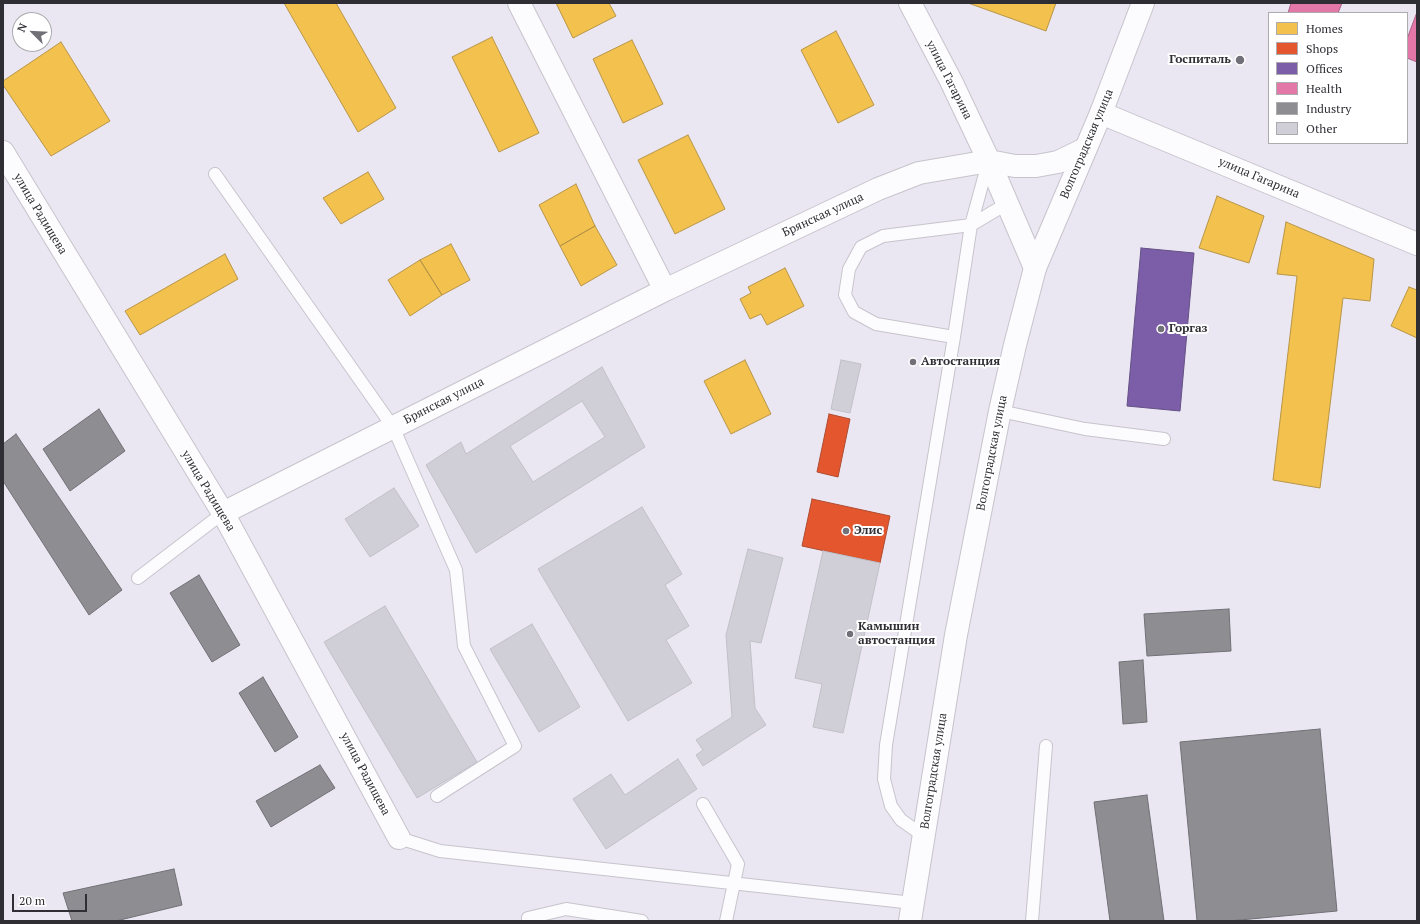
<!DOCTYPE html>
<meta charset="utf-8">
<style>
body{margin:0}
#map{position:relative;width:1420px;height:924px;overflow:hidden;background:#eae7f2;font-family:"PT Serif",serif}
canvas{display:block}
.frame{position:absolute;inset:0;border:4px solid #302e35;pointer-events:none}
.legend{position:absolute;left:1268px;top:12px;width:140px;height:132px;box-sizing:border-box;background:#fff;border:1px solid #acabae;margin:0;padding:5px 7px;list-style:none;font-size:12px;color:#302e35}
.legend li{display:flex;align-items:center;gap:8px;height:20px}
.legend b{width:20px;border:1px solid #acabae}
.north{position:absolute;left:12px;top:12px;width:40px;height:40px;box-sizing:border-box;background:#fff;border:1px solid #acabae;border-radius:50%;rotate:294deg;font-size:11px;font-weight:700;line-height:16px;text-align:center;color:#302e35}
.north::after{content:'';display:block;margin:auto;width:14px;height:18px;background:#716f77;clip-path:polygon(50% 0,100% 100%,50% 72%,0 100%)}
.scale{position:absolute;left:12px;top:894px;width:75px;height:18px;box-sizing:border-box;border:2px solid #302e35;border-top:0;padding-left:5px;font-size:12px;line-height:14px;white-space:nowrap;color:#302e35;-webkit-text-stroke:3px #fff;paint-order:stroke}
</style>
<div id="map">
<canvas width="1420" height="924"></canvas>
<div class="frame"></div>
<ul class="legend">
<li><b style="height:11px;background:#f2c14e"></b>Homes</li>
<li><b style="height:11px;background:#e4572e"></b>Shops</li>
<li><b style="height:11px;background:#7b5ea7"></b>Offices</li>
<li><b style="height:11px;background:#e377a8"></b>Health</li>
<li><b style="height:11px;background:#8d8d92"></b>Industry</li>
<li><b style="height:11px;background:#d0ced6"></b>Other</li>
</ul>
<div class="north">N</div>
<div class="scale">20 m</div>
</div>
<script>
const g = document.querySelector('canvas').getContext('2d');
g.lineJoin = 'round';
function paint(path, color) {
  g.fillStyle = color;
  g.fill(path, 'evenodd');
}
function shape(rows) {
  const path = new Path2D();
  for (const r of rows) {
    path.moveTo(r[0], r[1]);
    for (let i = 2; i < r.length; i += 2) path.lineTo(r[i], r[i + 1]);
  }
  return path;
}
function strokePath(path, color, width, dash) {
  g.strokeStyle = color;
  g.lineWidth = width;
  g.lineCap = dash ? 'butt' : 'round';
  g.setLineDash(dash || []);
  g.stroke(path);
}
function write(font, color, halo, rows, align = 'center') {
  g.font = font + ' "PT Serif",serif';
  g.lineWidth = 4;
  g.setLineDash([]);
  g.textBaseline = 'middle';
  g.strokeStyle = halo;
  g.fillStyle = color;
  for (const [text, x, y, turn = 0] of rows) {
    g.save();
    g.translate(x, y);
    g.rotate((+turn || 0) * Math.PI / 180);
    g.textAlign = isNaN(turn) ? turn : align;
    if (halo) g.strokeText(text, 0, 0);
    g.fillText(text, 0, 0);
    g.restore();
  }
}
const homes = shape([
 [284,3,336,3,396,108,358,132,284,3],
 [556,3,609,3,616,16,573,38,556,3],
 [968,3,1056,3,1046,31,968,3],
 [836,31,874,105,838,123,801,50,836,31],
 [492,37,539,133,499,152,452,57,492,37],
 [632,40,663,104,623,123,593,59,632,40],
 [61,42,110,121,51,156,3,85,3,81,61,42],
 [688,135,725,209,675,234,638,160,688,135],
 [368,172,384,199,341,224,323,198,368,172],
 [576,184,595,226,560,246,539,205,576,184],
 [1217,196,1264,216,1249,263,1199,248,1217,196],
 [1286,222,1374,259,1370,301,1343,298,1320,488,1273,480,1297,276,1277,274,1286,222],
 [595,226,617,265,581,286,560,246,595,226],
 [451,244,470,280,442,295,420,260,451,244],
 [225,254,238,279,140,335,125,311,225,254],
 [420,260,442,295,410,316,388,280,420,260],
 [785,268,804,306,767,325,761,314,750,319,740,299,751,293,748,287,785,268],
 [1409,287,1417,290,1417,338,1391,326,1409,287],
 [745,360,771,414,731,434,704,381,745,360]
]);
paint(homes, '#f2c14e');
strokePath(homes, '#b89546', 1);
const shops = shape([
 [829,414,850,419,838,477,817,472,829,414],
 [812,499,890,516,880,563,802,546,812,499]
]);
paint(shops, '#e4572e');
strokePath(shops, '#ae4b30', 1);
const offices = shape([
 [1141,248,1194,253,1180,411,1127,406,1141,248]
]);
paint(offices, '#7b5ea7');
strokePath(offices, '#645085', 1);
const health = shape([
 [1291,3,1342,3,1338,13,1288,13,1291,3],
 [1417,12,1417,62,1407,58,1407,39,1417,12]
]);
paint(health, '#e377a8');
strokePath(health, '#ad6186', 1);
const industry = shape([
 [99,409,125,451,70,491,43,449,99,409],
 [16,434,122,590,89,615,3,481,3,444,16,434],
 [199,575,240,645,212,662,170,593,199,575],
 [1229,609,1231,651,1147,656,1144,614,1229,609],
 [1143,660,1147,722,1123,724,1119,662,1143,660],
 [263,677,298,737,275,752,239,693,263,677],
 [1320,729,1337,911,1229,921,1197,921,1180,742,1320,729],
 [320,765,335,788,271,827,256,801,320,765],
 [1147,795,1164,921,1110,921,1094,802,1147,795],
 [174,869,182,905,116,921,72,921,63,893,174,869]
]);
paint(industry, '#8d8d92');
strokePath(industry, '#717076', 1);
const building = shape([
 [841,360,861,364,850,413,831,409,841,360],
 [602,367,645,447,476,553,426,465,461,442,466,454,602,367],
 [582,401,605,437,533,482,510,446,582,401],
 [394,488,419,526,370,557,345,519,394,488],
 [642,507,682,574,665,585,689,626,666,640,692,683,628,721,538,569,642,507],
 [748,549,783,558,761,643,750,641,755,708,766,725,703,766,696,755,703,750,696,740,732,717,726,635,748,549],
 [823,551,880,563,843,733,813,727,822,684,795,678,823,551],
 [385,606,477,762,417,798,324,642,385,606],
 [532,624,580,707,539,732,490,649,532,624],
 [678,759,697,789,606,849,573,799,611,774,625,795,678,759]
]);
paint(building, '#d0ced6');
strokePath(building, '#c1bfc7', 1);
const lane = shape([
 [215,174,393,427,456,570,464,646,515,746,437,796],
 [954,337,876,324,854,312,845,295,849,269,861,247,883,236,971,225,1008,203],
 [1000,411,1085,429,1164,439],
 [138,578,223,513],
 [703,804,738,864,726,921],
 [924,836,901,820,891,806,884,779,886,745,954,337,971,225,988,163],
 [399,838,440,851,913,903],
 [528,921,528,918,566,909,642,921],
 [1032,921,1046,746]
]);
const street = shape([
 [519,3,665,290],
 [1101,113,1417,244],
 [3,152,223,513,399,838],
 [223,513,665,290,878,189,919,173,989,161]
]);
const secondary = shape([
 [910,3,951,81,989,161,1035,268],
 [989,161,1015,166,1036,166,1058,162,1085,149]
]);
const primary = shape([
 [910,921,956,635,1000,411,1015,345,1035,268,1101,113,1143,3]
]);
strokePath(lane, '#c7c4cd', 14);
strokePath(street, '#c7c4cd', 24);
strokePath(secondary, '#c7c4cd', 24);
strokePath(primary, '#c7c4cd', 24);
strokePath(lane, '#fcfbfd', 12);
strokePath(street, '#fcfbfd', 22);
strokePath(secondary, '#fcfbfd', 22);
strokePath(primary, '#fcfbfd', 22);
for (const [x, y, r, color] of [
 [1240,60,5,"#716f77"],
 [1161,329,4,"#716f77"],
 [913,362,4,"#716f77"],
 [846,531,4,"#716f77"],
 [850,634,4,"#716f77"]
]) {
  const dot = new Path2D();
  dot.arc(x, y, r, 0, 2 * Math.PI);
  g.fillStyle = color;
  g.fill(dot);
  strokePath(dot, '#fff', 1.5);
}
write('bold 12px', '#302e35', '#fff', [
 ["Госпиталь",1231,60,"right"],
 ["Горгаз",1169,329],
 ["Автостанция",921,362],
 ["Элис",854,531],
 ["Камышин",858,627],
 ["автостанция",858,641]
], 'left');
write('12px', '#302e35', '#fff', [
 ["улица Гагарина",949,80,63],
 ["Волгоградская улица",1087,144,-67],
 ["улица Гагарина",1259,178,23],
 ["улица Радищева",40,214,59],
 ["Брянская улица",823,215,-25],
 ["Брянская улица",444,401,-27],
 ["Волгоградская улица",992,453,-79],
 ["улица Радищева",208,491,59],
 ["Волгоградская улица",934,771,-81],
 ["улица Радищева",365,774,62]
]);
</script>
